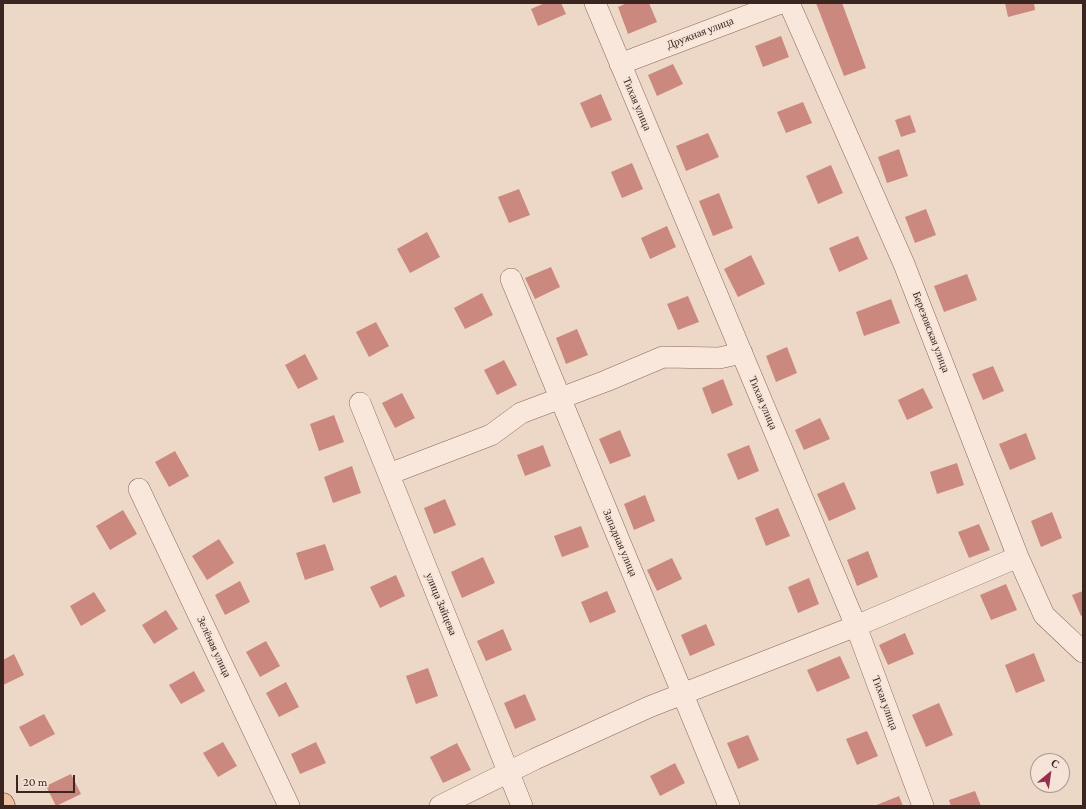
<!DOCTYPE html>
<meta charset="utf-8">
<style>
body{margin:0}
#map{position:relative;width:1086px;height:809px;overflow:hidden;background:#edd7c7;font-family:"Crimson Pro",serif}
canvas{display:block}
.frame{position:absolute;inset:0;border:4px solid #3a2520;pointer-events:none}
.north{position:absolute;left:1030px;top:753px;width:40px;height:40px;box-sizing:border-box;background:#f5e3d7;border:1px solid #aa978e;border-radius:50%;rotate:29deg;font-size:11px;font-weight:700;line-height:16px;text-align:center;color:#3a2520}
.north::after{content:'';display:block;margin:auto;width:14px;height:18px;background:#962e4d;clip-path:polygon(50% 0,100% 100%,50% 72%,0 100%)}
.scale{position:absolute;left:16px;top:775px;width:59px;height:18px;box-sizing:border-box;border:2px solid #3a2520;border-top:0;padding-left:5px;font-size:12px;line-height:14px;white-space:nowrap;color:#3a2520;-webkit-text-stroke:3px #f5e3d7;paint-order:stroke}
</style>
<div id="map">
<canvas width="1086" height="809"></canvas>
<div class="frame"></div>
<div class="north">С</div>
<div class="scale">20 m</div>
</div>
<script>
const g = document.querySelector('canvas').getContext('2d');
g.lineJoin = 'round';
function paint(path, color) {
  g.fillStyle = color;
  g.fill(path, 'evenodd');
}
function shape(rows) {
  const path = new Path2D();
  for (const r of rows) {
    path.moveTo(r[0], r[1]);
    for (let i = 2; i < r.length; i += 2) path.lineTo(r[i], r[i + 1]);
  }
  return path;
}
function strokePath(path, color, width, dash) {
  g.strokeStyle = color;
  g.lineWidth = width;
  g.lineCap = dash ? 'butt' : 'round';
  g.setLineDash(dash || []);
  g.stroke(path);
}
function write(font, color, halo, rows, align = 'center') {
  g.font = font + ' "Crimson Pro",serif';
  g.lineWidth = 3.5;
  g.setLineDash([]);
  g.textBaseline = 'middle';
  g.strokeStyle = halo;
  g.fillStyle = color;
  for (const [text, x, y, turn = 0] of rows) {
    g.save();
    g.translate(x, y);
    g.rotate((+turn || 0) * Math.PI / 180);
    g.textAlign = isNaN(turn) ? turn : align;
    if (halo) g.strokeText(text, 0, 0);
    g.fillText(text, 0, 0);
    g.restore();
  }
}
paint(shape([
 [545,3,561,3,566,14,538,26,531,9],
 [627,3,649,3,657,22,628,34,618,7],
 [816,3,842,3,866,68,844,76],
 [1005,3,1034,3,1035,10,1008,17],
 [781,36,789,57,763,67,755,46],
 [673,64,683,84,657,96,648,75],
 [601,94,612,120,591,128,580,103],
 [803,102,812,123,786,133,777,112],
 [910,115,916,132,901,137,895,120],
 [708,133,719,157,686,171,676,146],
 [899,149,908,176,887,183,878,157],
 [632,163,643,189,622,198,611,172],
 [831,165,843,193,818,204,806,176],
 [519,189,530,215,509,223,498,197],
 [719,193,733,228,713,236,699,201],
 [926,209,936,235,915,243,905,217],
 [667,226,676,247,650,259,641,238],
 [427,232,440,257,410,273,397,249],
 [858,236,868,259,839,272,829,248],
 [751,255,765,284,738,297,724,269],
 [551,267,560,287,535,299,525,278],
 [967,274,977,300,944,312,934,286],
 [482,293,493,315,465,329,454,308],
 [688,296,699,322,678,330,667,304],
 [891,299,900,323,864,336,856,312],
 [376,322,389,346,369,357,356,332],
 [577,329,588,355,566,364,556,338],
 [787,347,797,373,776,382,766,356],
 [305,354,318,379,298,389,285,365],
 [504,360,517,385,497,395,484,370],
 [993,366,1004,391,983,400,972,374],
 [723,379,733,405,712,414,702,388],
 [923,388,933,408,907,420,898,400],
 [402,393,415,418,395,428,382,403],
 [334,415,344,442,319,451,310,424],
 [820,418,830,439,804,450,795,430],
 [620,430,631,456,610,464,599,439],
 [1026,433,1036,459,1010,470,999,444],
 [543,445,551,466,525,476,517,455],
 [749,445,759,471,738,480,727,454],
 [175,451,189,476,169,487,155,462],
 [957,463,964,485,937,494,930,472],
 [352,466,361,493,333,503,324,477],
 [844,482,856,509,829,521,817,494],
 [645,495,655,521,634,530,624,504],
 [445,499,456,525,434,534,424,508],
 [778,508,790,536,766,546,755,518],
 [123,510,137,534,110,550,96,526],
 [1052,512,1062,538,1041,547,1031,521],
 [979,524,990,550,969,558,958,532],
 [581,526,589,547,562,557,554,536],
 [219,539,234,563,207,580,192,556],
 [325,544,334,570,305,580,296,553],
 [868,551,878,577,857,586,847,560],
 [483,557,495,583,462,598,451,572],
 [672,558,682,579,657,591,647,570],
 [396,575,405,596,380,608,370,587],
 [809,578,819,604,798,613,788,587],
 [240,581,250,602,225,615,215,595],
 [1006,584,1017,610,991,620,980,595],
 [607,591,616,612,590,623,581,602],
 [1083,591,1083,615,1081,616,1072,595],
 [94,592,106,611,81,626,70,606],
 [166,610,178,629,154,644,142,625],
 [706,624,715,645,690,656,681,635],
 [503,629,512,650,486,661,477,641],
 [905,633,914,654,888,665,879,645],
 [266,641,280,666,260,677,246,652],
 [1034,653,1045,681,1016,693,1005,665],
 [14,654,24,675,3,685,3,660],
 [840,656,850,678,817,692,807,670],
 [428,668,438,696,416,704,406,676],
 [194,671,205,691,181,704,169,685],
 [286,682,299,707,279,717,266,693],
 [525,694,536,720,515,729,504,703],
 [939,703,953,735,926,747,912,715],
 [44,714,55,734,30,747,19,727],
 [867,731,878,756,857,765,846,739],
 [748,735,759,760,738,769,727,743],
 [223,742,237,766,218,777,203,753],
 [316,742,326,763,300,774,291,754],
 [457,743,471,770,443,783,430,757],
 [675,763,685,783,660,796,650,776],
 [71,774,81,794,56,806,46,786],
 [975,791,981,806,951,806,949,800],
 [899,796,903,806,874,806]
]), '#cb887e');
const street = shape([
 [595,3,856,626,923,806],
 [789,3,904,264,1018,557,1044,615,1083,652],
 [620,64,781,3],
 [511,279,729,806],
 [360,403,522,806],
 [389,474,491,435,521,413,606,381,663,357,719,358,742,353],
 [139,489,289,806],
 [440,806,535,759,649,707,856,626,1018,557]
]);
const primary = shape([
 [3,804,4,806]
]);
strokePath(street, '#89675d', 22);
strokePath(primary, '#573731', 23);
strokePath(street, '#f8e7da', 21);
strokePath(primary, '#efc0a1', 22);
write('11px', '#3a2520', '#f5e3d7', [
 ["Дружная улица",700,33,-21],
 ["Тихая улица",637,104,67],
 ["Березовская улица",931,332,69],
 ["Тихая улица",763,403,67],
 ["Западная улица",620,543,67],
 ["улица Зайцева",441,604,68],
 ["Зелёная улица",214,647,65],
 ["Тихая улица",885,703,70]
]);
</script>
